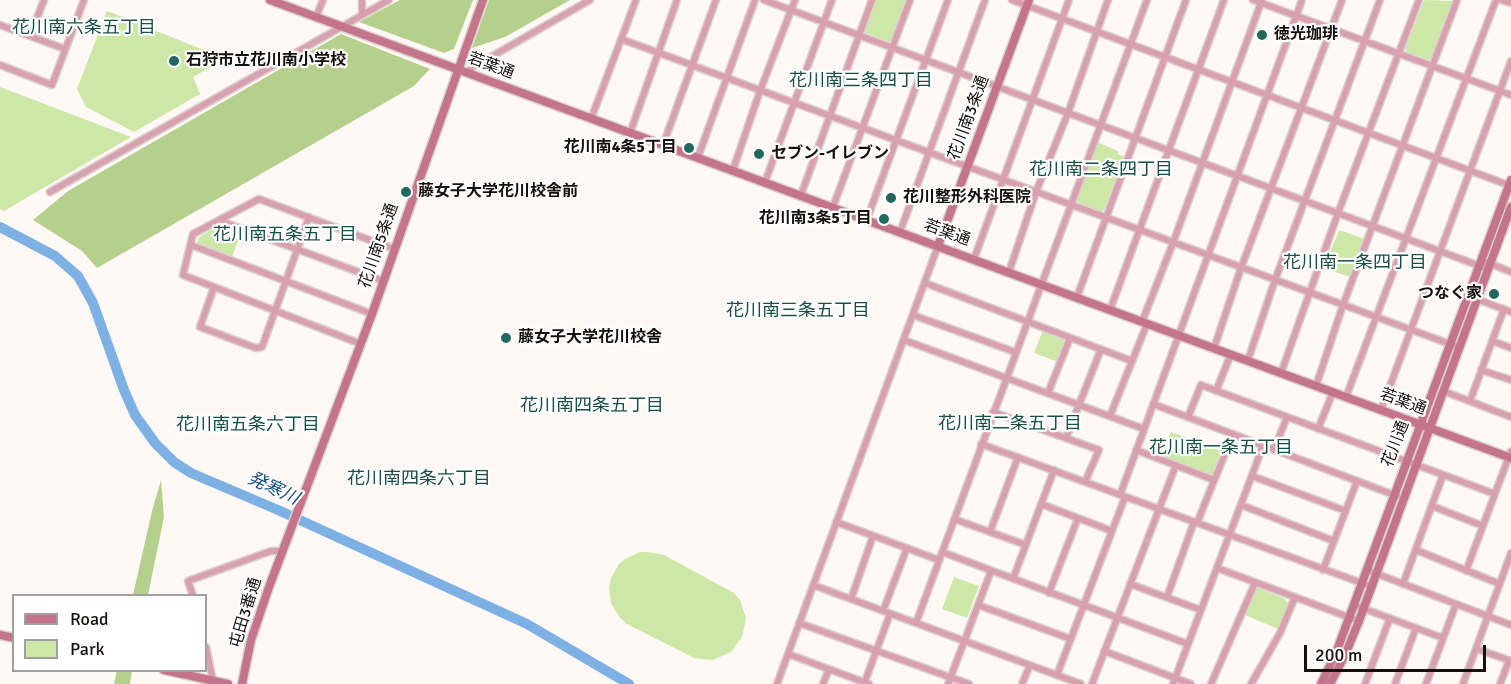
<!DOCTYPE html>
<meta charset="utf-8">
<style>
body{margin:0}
#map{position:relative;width:1511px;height:684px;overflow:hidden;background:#fff8f4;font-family:Signika,sans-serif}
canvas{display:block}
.legend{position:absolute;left:12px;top:594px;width:195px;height:78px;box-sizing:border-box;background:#fff;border:2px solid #a19f9f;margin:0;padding:8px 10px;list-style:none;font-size:18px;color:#14100e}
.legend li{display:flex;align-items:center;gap:12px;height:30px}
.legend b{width:30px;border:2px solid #a19f9f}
.scale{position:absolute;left:1304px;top:645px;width:182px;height:27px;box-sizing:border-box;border:3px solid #14100e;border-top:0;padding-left:8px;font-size:18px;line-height:21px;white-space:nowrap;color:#14100e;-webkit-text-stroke:4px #fff;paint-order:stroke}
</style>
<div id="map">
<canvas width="1511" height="684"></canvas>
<ul class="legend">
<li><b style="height:8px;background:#c5758b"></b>Road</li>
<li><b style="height:16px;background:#cde7a7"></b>Park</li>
</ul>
<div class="scale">200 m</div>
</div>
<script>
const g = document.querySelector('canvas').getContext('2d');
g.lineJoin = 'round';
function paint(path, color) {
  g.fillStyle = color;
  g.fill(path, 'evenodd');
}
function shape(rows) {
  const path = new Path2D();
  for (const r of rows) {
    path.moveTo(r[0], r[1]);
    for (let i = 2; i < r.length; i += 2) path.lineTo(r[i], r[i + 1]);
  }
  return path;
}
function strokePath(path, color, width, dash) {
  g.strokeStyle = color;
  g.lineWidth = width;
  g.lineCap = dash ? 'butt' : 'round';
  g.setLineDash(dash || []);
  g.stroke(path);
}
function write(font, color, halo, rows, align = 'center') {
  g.font = font + ' Signika,"Noto Sans JP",sans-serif';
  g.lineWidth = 4.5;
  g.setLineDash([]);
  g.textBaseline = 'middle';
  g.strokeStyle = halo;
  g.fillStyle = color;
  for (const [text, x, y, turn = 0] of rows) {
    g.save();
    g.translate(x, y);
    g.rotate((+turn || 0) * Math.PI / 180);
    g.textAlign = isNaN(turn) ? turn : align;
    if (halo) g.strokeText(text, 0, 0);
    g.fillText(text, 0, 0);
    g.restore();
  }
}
paint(shape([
 [876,0,906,0,890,42,864,32],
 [1424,0,1453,1,1432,59,1429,60,1407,52,1405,49],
 [107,11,216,55,219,62,193,77,200,94,134,132,86,107,77,89],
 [0,87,63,111,131,137,4,211,0,209],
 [1097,142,1118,151,1118,154,1124,157,1104,210,1100,212,1078,204,1077,200],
 [218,226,241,233,232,257,199,245,197,242,199,237],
 [1339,230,1365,239,1350,277,1324,268],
 [1043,330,1064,337,1065,341,1058,362,1034,353],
 [1171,432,1221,451,1213,474,1209,475,1162,458],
 [640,552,648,552,664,555,734,593,740,600,746,618,742,637,731,652,713,660,694,658,627,624,620,618,611,603,609,587,611,578,619,564,625,559],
 [954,577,979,586,967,618,942,609],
 [1258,588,1285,599,1288,604,1278,629,1245,615,1256,589]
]), '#cde7a7');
paint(shape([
 [400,0,473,0,454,49,444,53,359,22],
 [489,0,570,0,505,37,472,48],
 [341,34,430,69,414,86,97,268,82,251,33,220,68,191],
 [161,480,164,517,148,595,133,595,152,511],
 [117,670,132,671,130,684,114,684]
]), '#b5cf8d');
strokePath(shape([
 [0,227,55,256,78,276,93,303,124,390,135,415,155,443,174,462,191,473,278,510,527,624,629,684]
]), '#7db1e4', 10);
const street = shape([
 [362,0,362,15],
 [764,0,1488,269],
 [1012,0,1511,186],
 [1253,0,1511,95],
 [1501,0,1511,3],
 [316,17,323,0],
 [0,25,65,49],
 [30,36,44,0],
 [621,39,1458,347],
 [0,65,52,85,84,0],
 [466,73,475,66,590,0],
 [591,119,636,0],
 [630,133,677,0],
 [663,145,716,0],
 [698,157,755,0],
 [733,170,760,91,795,0],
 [765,182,832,0],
 [50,192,389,0],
 [801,195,872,0],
 [833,207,910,0],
 [222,219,226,223,383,281],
 [867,219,948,0],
 [900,232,985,0],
 [191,245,372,314],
 [974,259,1069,0],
 [1481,260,1511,272],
 [1009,272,1036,192,1068,113,1108,0],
 [925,283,1132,361],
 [214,287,200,327,256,348,262,347,309,217],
 [1077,297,1186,0],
 [1474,298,1511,312],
 [1110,310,1224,0],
 [913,315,1015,352],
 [1142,322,1173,243,1262,0],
 [904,340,1144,429],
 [1492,341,1511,348],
 [361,344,183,275,193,234,259,199,394,249],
 [1214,348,1241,268,1342,0],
 [1248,360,1275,280,1380,0],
 [1481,370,1511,380],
 [1281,373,1338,213,1419,0],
 [1316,386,1343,305,1457,0],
 [1216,391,1231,354],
 [1443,391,1511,417],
 [1048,393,1070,338],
 [1346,397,1496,0],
 [1470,401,1504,309],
 [1153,404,1397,496],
 [1381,410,1511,61],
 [993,412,1099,450,1085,482],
 [1110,416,1147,324],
 [1188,417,1201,385,1495,494],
 [1318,429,1333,392],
 [1066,438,1101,349],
 [981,444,1370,586],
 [1136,450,1214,480],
 [1274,450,1287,417],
 [1252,476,1346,511],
 [1120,495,1302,0],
 [1041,504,1112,531],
 [1241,505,1334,541],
 [1432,506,1483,526],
 [954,519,1026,545],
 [836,522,939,560],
 [1197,523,1233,434],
 [990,532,1018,457],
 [1416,550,1500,584],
 [942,552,1188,644],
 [1217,568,1359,621],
 [1323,570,1357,481],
 [1367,570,1511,625],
 [1466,571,1511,451],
 [1013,579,1054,470],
 [1130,584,1201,610],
 [1403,584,1443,475],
 [813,585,1081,684],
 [1049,593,1078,518],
 [193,596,188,581,271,551,282,551],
 [1167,597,1194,522],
 [851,599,873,536],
 [978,605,1071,639],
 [1354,605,1443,638],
 [883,611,907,548],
 [799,623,969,684],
 [916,623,1147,0],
 [206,647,213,681],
 [1477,649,1511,661],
 [1104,651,1191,684],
 [788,654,869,684],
 [1057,675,1125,497],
 [777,684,938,246],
 [823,684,829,669],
 [864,684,890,614],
 [948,684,991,571],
 [1022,684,1030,665],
 [1092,684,1176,465],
 [1173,684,1263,446],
 [1211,684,1255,583],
 [1251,684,1280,633,1295,597],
 [1365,684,1390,618],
 [1395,684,1416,628],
 [1426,684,1456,604],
 [1463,684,1511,553],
 [1500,684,1509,661]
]);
const secondary = shape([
 [270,0,1511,458],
 [938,246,1029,0],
 [0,635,14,638],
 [164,670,228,684],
 [242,684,251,640,269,587,372,314,483,0],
 [1321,684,1336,653,1349,618,1511,180],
 [1330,684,1345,655,1359,621,1511,207]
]);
strokePath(street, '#d9d3cf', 9);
strokePath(secondary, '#d9d3cf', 11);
strokePath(street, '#d9a1af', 6);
strokePath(secondary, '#c5758b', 8);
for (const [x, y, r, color] of [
 [1262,35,6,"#22695d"],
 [174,61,6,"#22695d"],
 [689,148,6,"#22695d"],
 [759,154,6,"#22695d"],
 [406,192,6,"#22695d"],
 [891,198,6,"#22695d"],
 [884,219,6,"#22695d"],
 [1494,294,6,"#22695d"],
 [506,338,6,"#22695d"]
]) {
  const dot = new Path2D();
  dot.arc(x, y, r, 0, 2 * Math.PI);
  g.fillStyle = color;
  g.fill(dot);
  strokePath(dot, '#fff', 2);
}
write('bold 16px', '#14100e', '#fff', [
 ["徳光珈琲",1274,35],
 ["石狩市立花川南小学校",186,61],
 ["花川南4条5丁目",677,148,"right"],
 ["セブン-イレブン",771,154],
 ["藤女子大学花川校舎前",418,192],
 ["花川整形外科医院",903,198],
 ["花川南3条5丁目",872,219,"right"],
 ["つなぐ家",1482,294,"right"],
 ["藤女子大学花川校舎",518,338]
], 'left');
write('16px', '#14100e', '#fff', [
 ["若葉通",491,66,20],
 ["花川南3条通",969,118,-70],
 ["若葉通",947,233,20],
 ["花川南5条通",379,246,-71],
 ["若葉通",1403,402,20],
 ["花川通",1396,444,-69],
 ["屯田3番通",246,613,-73]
]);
write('18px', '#185047', '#fff', [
 ["花川南六条五丁目",84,28],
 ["花川南三条四丁目",861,81],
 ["花川南二条四丁目",1101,170],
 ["花川南五条五丁目",285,235],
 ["花川南一条四丁目",1355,263],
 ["花川南三条五丁目",798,311],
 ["花川南四条五丁目",592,406],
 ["花川南二条五丁目",1010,424],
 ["花川南五条六丁目",248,425],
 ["花川南一条五丁目",1221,448],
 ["花川南四条六丁目",419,479]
]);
write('italic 18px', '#164f7e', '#fff', [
 ["発寒川",273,489,25]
]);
</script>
